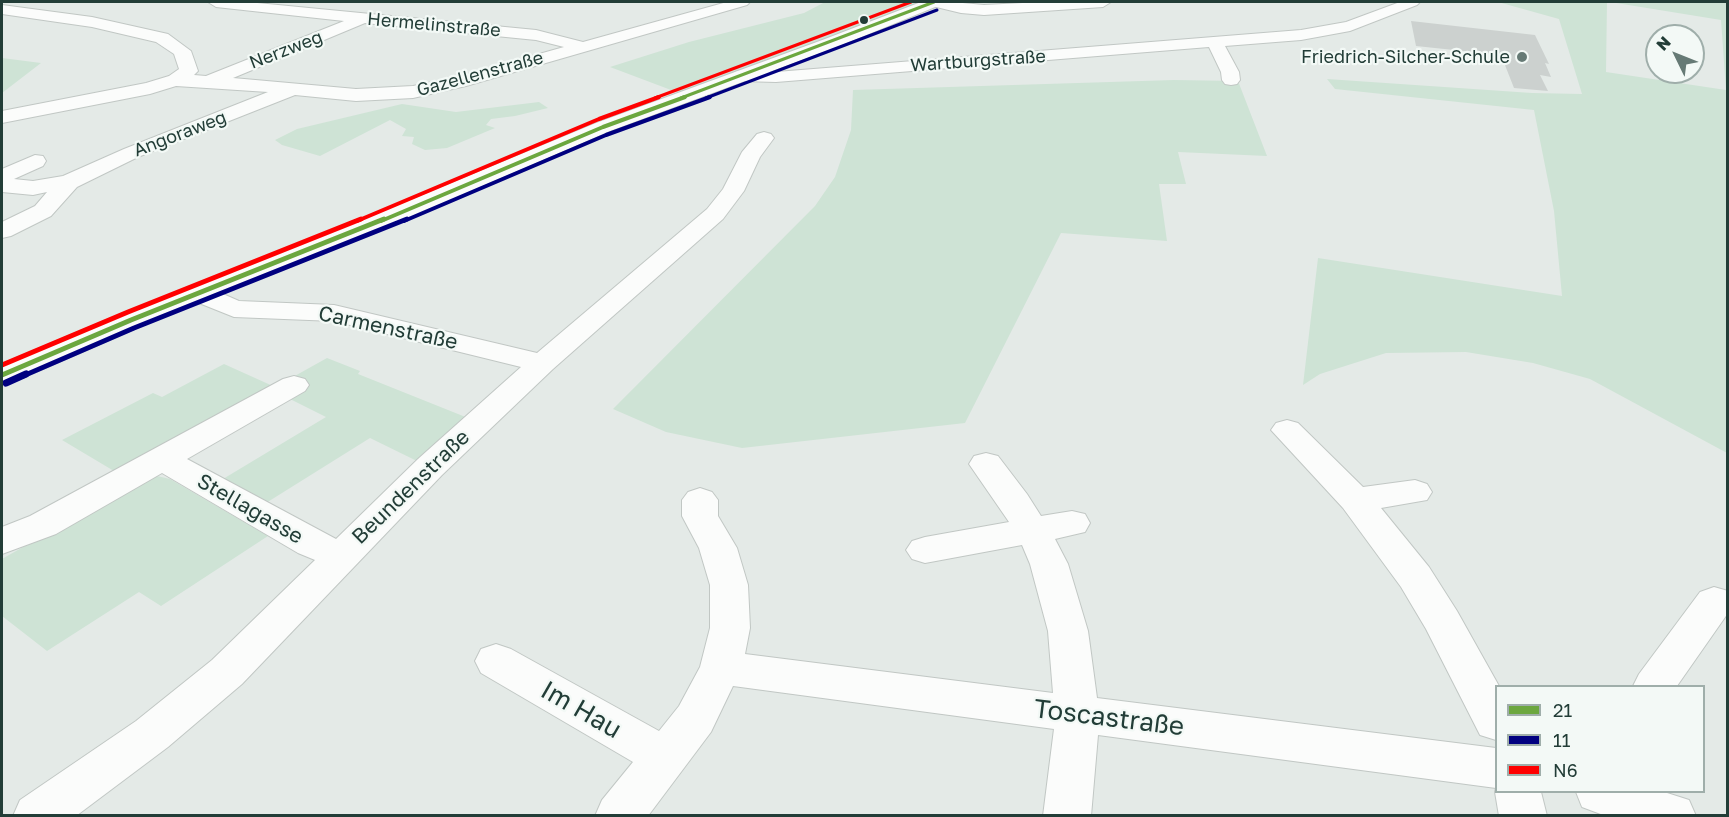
<!DOCTYPE html>
<meta charset="utf-8">
<style>
body{margin:0}
#map{position:relative;width:1729px;height:817px;overflow:hidden;background:#e4eae7;font-family:"Golos Text",sans-serif}
canvas{display:block}
.frame{position:absolute;inset:0;border:3px solid #223d37;pointer-events:none}
.legend{position:absolute;left:1495px;top:685px;width:210px;height:108px;box-sizing:border-box;background:#f3f9f6;border:2px solid #9faeaa;margin:0;padding:8px 10px;list-style:none;font-size:18px;color:#223d37}
.legend li{display:flex;align-items:center;gap:12px;height:30px}
.legend b{width:30px;border:2px solid #9faeaa}
.north{position:absolute;left:1645px;top:24px;width:60px;height:60px;box-sizing:border-box;background:#f3f9f6;border:2px solid #9faeaa;border-radius:50%;rotate:313deg;font-size:16px;font-weight:700;line-height:24px;text-align:center;color:#223d37}
.north::after{content:'';display:block;margin:auto;width:21px;height:27px;background:#667a75;clip-path:polygon(50% 0,100% 100%,50% 72%,0 100%)}
</style>
<div id="map">
<canvas width="1729" height="817"></canvas>
<div class="frame"></div>
<ul class="legend">
<li><b style="height:8px;background:#6ca73f"></b>21</li>
<li><b style="height:8px;background:#000080"></b>11</li>
<li><b style="height:8px;background:#f00"></b>N6</li>
</ul>
<div class="north">N</div>
</div>
<script>
const g = document.querySelector('canvas').getContext('2d');
g.lineJoin = 'round';
function paint(path, color) {
  g.fillStyle = color;
  g.fill(path, 'evenodd');
}
function shape(rows) {
  const path = new Path2D();
  for (const r of rows) {
    path.moveTo(r[0], r[1]);
    for (let i = 2; i < r.length; i += 2) path.lineTo(r[i], r[i + 1]);
  }
  return path;
}
function strokePath(path, color, width, dash) {
  g.strokeStyle = color;
  g.lineWidth = width;
  g.lineCap = dash ? 'butt' : 'round';
  g.setLineDash(dash || []);
  g.stroke(path);
}
function write(font, color, halo, rows, align = 'center') {
  g.font = font + ' "Golos Text",sans-serif';
  g.lineWidth = 4.5;
  g.setLineDash([]);
  g.textBaseline = 'middle';
  g.strokeStyle = halo;
  g.fillStyle = color;
  for (const [text, x, y, turn = 0] of rows) {
    g.save();
    g.translate(x, y);
    g.rotate((+turn || 0) * Math.PI / 180);
    g.textAlign = isNaN(turn) ? turn : align;
    if (halo) g.strokeText(text, 0, 0);
    g.fillText(text, 0, 0);
    g.restore();
  }
}
paint(shape([
 [825,2,934,2,679,93,610,67,689,42,804,13],
 [1498,2,1607,2,1606,72,1726,90,1721,20,1610,2,1727,2,1727,453,1590,379,1533,363,1466,352,1386,353,1320,374,1303,385,1318,258,1562,296,1554,211,1534,110,1335,89,1327,79,1532,93,1582,94,1559,19],
 [2,58,41,63,2,93],
 [1174,80,1238,81,1267,156,1178,152,1186,184,1159,184,1167,241,1061,233,965,423,742,448,666,432,613,409,815,206,835,177,851,130,853,90],
 [539,102,548,108,515,116,491,119,486,125,495,128,447,148,425,150,412,144,414,137,402,136,406,129,390,120,320,156,282,145,275,140,297,129,402,104,456,112],
 [327,358,360,371,358,374,468,418,419,462,370,438,266,503,223,479,326,417,286,397,119,474,62,440,153,393,162,397,224,364,275,387],
 [157,476,170,479,268,536,161,606,139,592,47,651,2,616,2,559,139,481]
]), '#cee3d5');
paint(shape([
 [1411,21,1535,35,1549,64,1545,63,1551,77,1540,75,1548,91,1514,88,1501,55,1416,46]
]), '#ccd1cf');
const minor = shape([
 [208,2,247,2,536,30,583,42,727,2,750,2,747,5,466,86,413,98,356,101,295,95,138,157,77,187,51,216,11,236,2,238,2,222,35,206,47,192,33,195,2,192,2,169,35,155,43,156,46,161,43,166,14,179,33,181,63,176,124,149,268,92,176,86,150,94,2,123,2,111,146,83,169,76,179,69,174,54,156,42,92,27,2,14,2,5,92,17,168,34,191,51,198,71,194,75,206,76,344,21,216,7,208,2],
 [365,23,536,40,564,47,457,77,413,86,356,89,233,78,365,23],
 [925,2,952,2,984,5,1042,2,1111,2,1103,7,984,15,961,13,928,5,925,2],
 [1400,2,1420,2,1417,5,1350,31,1301,40,1225,46,1239,72,1240,80,1237,84,1231,85,1225,84,1222,80,1221,72,1209,47,776,82,741,81,735,80,732,76,735,72,741,71,776,72,1301,30,1346,22,1400,2],
 [764,132,771,134,774,138,760,157,744,191,723,219,553,369,442,475,242,684,168,747,76,816,13,816,20,800,136,721,212,660,315,560,298,553,162,473,56,534,2,554,2,527,30,516,283,379,294,376,305,379,309,385,305,391,187,459,336,539,418,459,521,367,334,321,234,317,189,299,185,293,189,287,198,285,207,287,239,301,334,305,537,353,707,209,723,189,742,152,757,134,764,132],
 [1287,420,1298,423,1363,487,1415,480,1427,484,1432,492,1427,500,1381,508,1429,567,1457,611,1499,686,1496,686,1496,740,1480,735,1426,629,1401,587,1343,508,1271,430,1276,423,1287,420],
 [986,453,998,456,1027,494,1041,516,1072,511,1085,514,1090,523,1085,532,1055,539,1068,564,1088,631,1097,698,1496,748,1496,792,1541,792,1547,816,1499,816,1495,792,1496,788,1098,735,1091,816,1043,816,1054,729,733,686,711,732,648,816,595,816,602,800,633,762,481,673,475,661,481,649,496,644,511,649,659,731,679,706,700,667,710,628,710,585,699,548,682,516,682,500,688,492,700,488,712,492,718,500,718,516,737,548,748,585,750,628,745,654,1053,693,1048,631,1030,564,1022,545,925,563,912,559,906,550,912,541,925,537,1009,522,969,464,974,456,986,453],
 [1714,587,1728,591,1728,613,1677,686,1633,686,1639,674,1700,592,1714,587],
 [1576,792,1664,792,1689,800,1696,816,1606,816,1582,807,1576,792]
]);
const tertiary = shape([
 [921,2,942,2,940,5,837,47,610,131,397,223,141,326,13,382,2,384,2,364,121,314,379,213,596,123,825,39,921,2]
]);
strokePath(minor, '#c1c7c4', 2);
strokePath(tertiary, '#c1c7c4', 2);
paint(minor, '#fbfcfb');
paint(tertiary, '#fbfcfb');
strokePath(shape([
 [681,98,934,2]
]), '#6ca73f', 3);
strokePath(shape([
 [381,221,603,127,685,97]
]), '#6ca73f', 4);
strokePath(shape([
 [2,375,131,320,384,219]
]), '#6ca73f', 5);
strokePath(shape([
 [706,98,937,10]
]), '#000080', 3);
strokePath(shape([
 [404,221,606,135,710,97]
]), '#000080', 4);
strokePath(shape([
 [23,376,134,328,407,219]
]), '#000080', 5);
strokePath(shape([
 [6,383,26,374]
]), '#000080', 7);
strokePath(shape([
 [655,98,911,2]
]), '#f00', 3);
strokePath(shape([
 [357,221,599,119,659,97]
]), '#f00', 4);
strokePath(shape([
 [2,365,128,312,361,219]
]), '#f00', 5);
for (const [x, y, r, color] of [
 [864,20,5,"#223d37"],
 [1522,57,6,"#667a75"]
]) {
  const dot = new Path2D();
  dot.arc(x, y, r, 0, 2 * Math.PI);
  g.fillStyle = color;
  g.fill(dot);
  strokePath(dot, '#f3f9f6', 2);
}
write('18px', '#223d37', '#f3f9f6', [
 ["Hermelinstraße",434,25,5],
 ["Nerzweg",286,50,-21],
 ["Wartburgstraße",978,61,-4],
 ["Gazellenstraße",480,74,-15],
 ["Angoraweg",180,134,-21]
]);
write('18px', '#223d37', '#f3f9f6', [
 ["Friedrich-Silcher-Schule",1510,57]
], 'right');
write('21px', '#223d37', '#f3f9f6', [
 ["Carmenstraße",388,328,12],
 ["Beundenstraße",411,487,-44],
 ["Stellagasse",250,509,30]
]);
write('26px', '#223d37', '#f3f9f6', [
 ["Im Hau",581,710,30],
 ["Toscastraße",1109,718,7]
]);
</script>
